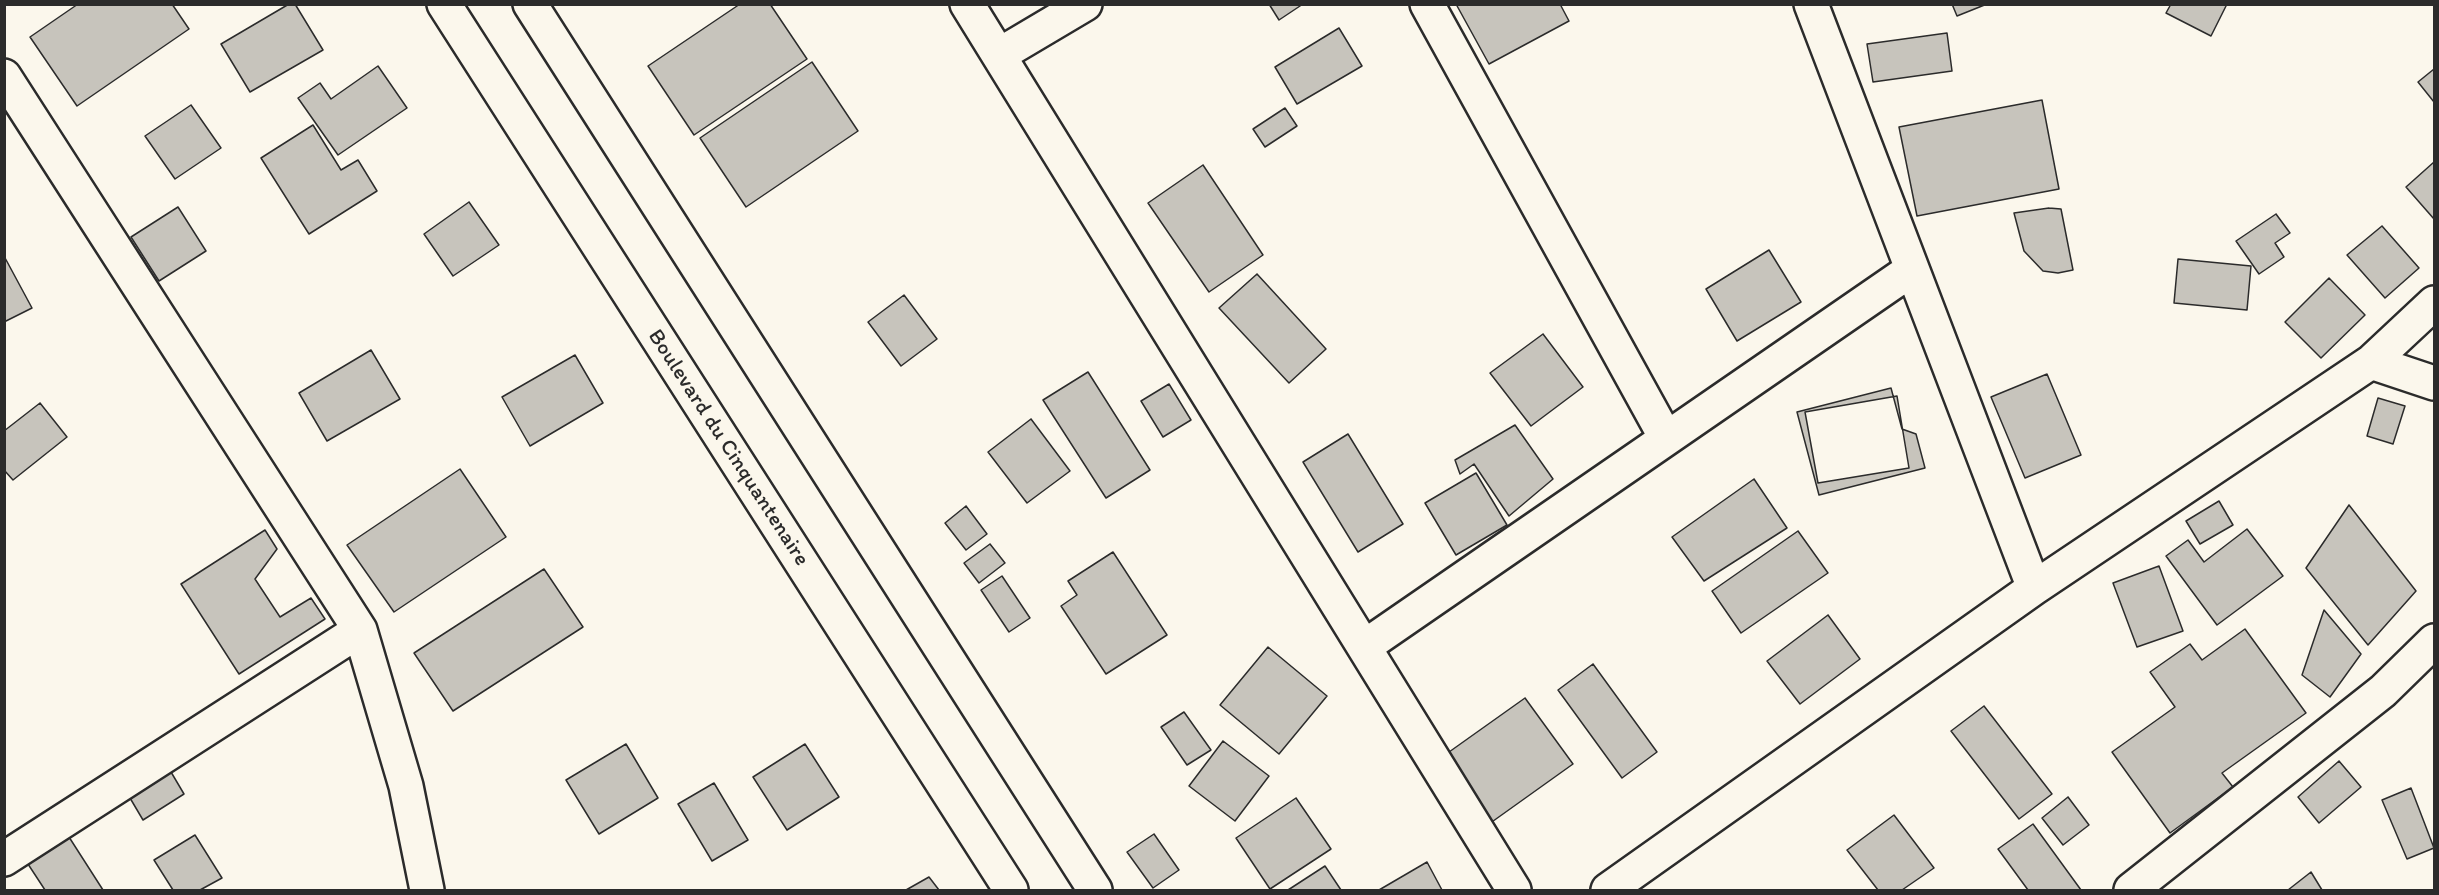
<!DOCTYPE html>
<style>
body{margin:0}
#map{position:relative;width:2439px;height:895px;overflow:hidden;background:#fbf7ec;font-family:Itim,sans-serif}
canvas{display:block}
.frame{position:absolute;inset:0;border:6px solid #2b2b2b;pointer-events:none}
</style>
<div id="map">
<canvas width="2439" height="895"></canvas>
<div class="frame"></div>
</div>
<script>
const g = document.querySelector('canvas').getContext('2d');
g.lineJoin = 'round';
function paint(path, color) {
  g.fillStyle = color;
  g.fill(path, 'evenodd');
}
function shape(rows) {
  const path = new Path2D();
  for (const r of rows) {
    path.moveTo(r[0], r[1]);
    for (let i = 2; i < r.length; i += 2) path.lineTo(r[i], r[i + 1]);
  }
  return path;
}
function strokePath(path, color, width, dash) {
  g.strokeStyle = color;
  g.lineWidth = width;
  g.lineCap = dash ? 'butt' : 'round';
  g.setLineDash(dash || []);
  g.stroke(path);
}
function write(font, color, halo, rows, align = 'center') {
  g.font = font + ' Itim,sans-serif';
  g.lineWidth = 5;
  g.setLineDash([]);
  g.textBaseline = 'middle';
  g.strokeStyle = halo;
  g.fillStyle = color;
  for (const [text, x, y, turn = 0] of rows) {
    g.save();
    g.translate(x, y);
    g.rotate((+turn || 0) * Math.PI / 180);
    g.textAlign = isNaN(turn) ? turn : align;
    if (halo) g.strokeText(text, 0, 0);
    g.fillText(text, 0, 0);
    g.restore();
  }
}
const building = shape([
 [78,4,172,4,189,29,77,106,30,37,78,4],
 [289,4,295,4,323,50,250,92,221,44,289,4],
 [740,4,770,4,807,59,694,135,648,66,740,4],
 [1269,4,1303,4,1279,20,1269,4],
 [1456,4,1560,4,1569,21,1489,64,1456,4],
 [1952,4,1987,4,1957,16,1952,4],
 [2171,4,2227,4,2211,36,2166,13,2171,4],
 [1339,28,1362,66,1297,104,1275,67,1339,28],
 [1947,33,1952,71,1873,82,1867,44,1947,33],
 [812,62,858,131,746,207,700,138,812,62],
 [378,66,407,108,338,155,298,98,320,83,331,99,378,66],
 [2434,69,2434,102,2418,82,2434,69],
 [2042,100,2059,189,1917,216,1899,127,2042,100],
 [191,105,221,148,175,179,145,136,191,105],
 [1285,108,1297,126,1265,147,1253,129,1285,108],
 [313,125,341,170,358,160,377,191,309,234,261,158,313,125],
 [2434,162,2434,219,2406,187,2434,162],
 [1203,165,1263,255,1209,292,1148,203,1203,165],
 [469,202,499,245,453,276,424,234,469,202],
 [178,207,206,251,159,281,131,237,178,207],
 [2049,208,2061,209,2073,270,2058,273,2043,271,2024,251,2014,213,2049,208],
 [2276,214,2290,233,2275,243,2284,257,2259,274,2236,241,2276,214],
 [2382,226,2419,268,2385,298,2347,255,2382,226],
 [1769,250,1801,302,1737,341,1706,289,1769,250],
 [4,256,32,308,4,322,4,256],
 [2178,259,2251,266,2247,310,2174,303,2178,259],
 [1257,274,1326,349,1289,383,1219,308,1257,274],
 [2329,278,2365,315,2321,358,2285,322,2329,278],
 [904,295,937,339,901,366,868,322,904,295],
 [1543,334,1583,387,1531,426,1490,373,1543,334],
 [371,350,400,399,327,441,299,393,371,350],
 [575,355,603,403,530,446,502,397,575,355],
 [1088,372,1150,470,1106,498,1043,400,1088,372],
 [2047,374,2081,455,2025,478,1991,397,2047,374],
 [1169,384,1191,420,1163,437,1141,401,1169,384],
 [1891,388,1902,429,1916,434,1925,468,1819,495,1797,412,1891,388],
 [1897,396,1909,468,1818,483,1805,412,1897,396],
 [2378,398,2405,406,2393,444,2367,436,2378,398],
 [40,403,67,437,13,480,4,470,4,431,40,403],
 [1031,419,1070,471,1027,503,988,452,1031,419],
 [1515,425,1553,479,1509,516,1474,464,1460,474,1455,460,1515,425],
 [1348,434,1403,524,1358,552,1303,462,1348,434],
 [460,469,506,537,394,612,347,545,460,469],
 [1476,473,1507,525,1456,555,1425,503,1476,473],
 [1754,479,1787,528,1704,581,1672,537,1754,479],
 [2219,501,2233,525,2200,544,2186,521,2219,501],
 [2349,505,2416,591,2368,645,2306,568,2349,505],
 [966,506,987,534,966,550,945,523,966,506],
 [2247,529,2283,576,2217,625,2166,556,2188,540,2204,562,2247,529],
 [265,530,277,549,255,579,280,617,311,598,325,619,239,674,181,584,265,530],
 [1798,531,1828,573,1741,633,1712,591,1798,531],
 [990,544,1005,563,979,583,964,563,990,544],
 [1113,552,1167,635,1106,674,1061,606,1077,595,1068,581,1113,552],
 [2159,566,2183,631,2137,647,2113,583,2159,566],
 [544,569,583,627,453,711,414,653,544,569],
 [1002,576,1030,618,1009,632,981,590,1002,576],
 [2324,610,2361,654,2330,697,2302,675,2324,610],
 [1828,615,1860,659,1800,704,1767,661,1828,615],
 [2245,629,2306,713,2222,773,2233,787,2170,833,2112,752,2175,707,2150,672,2190,644,2202,660,2245,629],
 [1268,647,1327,696,1279,754,1220,705,1268,647],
 [1593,664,1657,752,1622,778,1558,690,1593,664],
 [1525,698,1573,764,1489,824,1442,757,1525,698],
 [1984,706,2052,794,2019,819,1951,731,1984,706],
 [1184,712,1211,750,1187,765,1161,727,1184,712],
 [1223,741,1269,776,1235,821,1189,786,1223,741],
 [626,744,658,798,599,834,566,780,626,744],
 [805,744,839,797,787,830,753,777,805,744],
 [2339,761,2361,787,2319,823,2298,797,2339,761],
 [171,772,184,794,143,820,130,798,171,772],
 [714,783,748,840,712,861,678,804,714,783],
 [2411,788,2434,848,2407,859,2382,800,2411,788],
 [2068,797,2089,825,2063,845,2042,818,2068,797],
 [1296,798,1331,849,1270,889,1236,838,1296,798],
 [1894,815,1934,868,1902,890,1878,890,1847,850,1894,815],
 [2033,824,2081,890,2028,890,1998,849,2033,824],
 [1154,834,1179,870,1153,888,1127,852,1154,834],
 [195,835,222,878,200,890,173,890,154,860,195,835],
 [69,837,103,890,45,890,26,861,69,837],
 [1427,862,1442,890,1379,890,1427,862],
 [1325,866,1341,890,1288,890,1325,866],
 [2311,872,2322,890,2288,890,2311,872],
 [929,877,939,890,906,890,929,877]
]);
paint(building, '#c7c4bc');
strokePath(building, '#2b2b2b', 1.5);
const minor = shape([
 [967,4,1514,890],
 [1427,4,1666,438],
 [1811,4,2034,588],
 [999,55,1085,4],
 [4,76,360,630,406,786,427,890],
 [2371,362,2434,383],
 [1364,647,1911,270],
 [4,859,360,630],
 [1608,890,2034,588,2371,362,2434,303],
 [2131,890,2383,691,2434,641]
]);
const major = shape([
 [444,4,1011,890],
 [530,4,1095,890]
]);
strokePath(minor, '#2b2b2b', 38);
strokePath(major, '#2b2b2b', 38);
strokePath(minor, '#fbf7ec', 33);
strokePath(major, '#fbf7ec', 33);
write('22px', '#2b2b2b', '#fbf7ec', [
 ["Boulevard du Cinquantenaire",728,448,57]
]);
</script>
